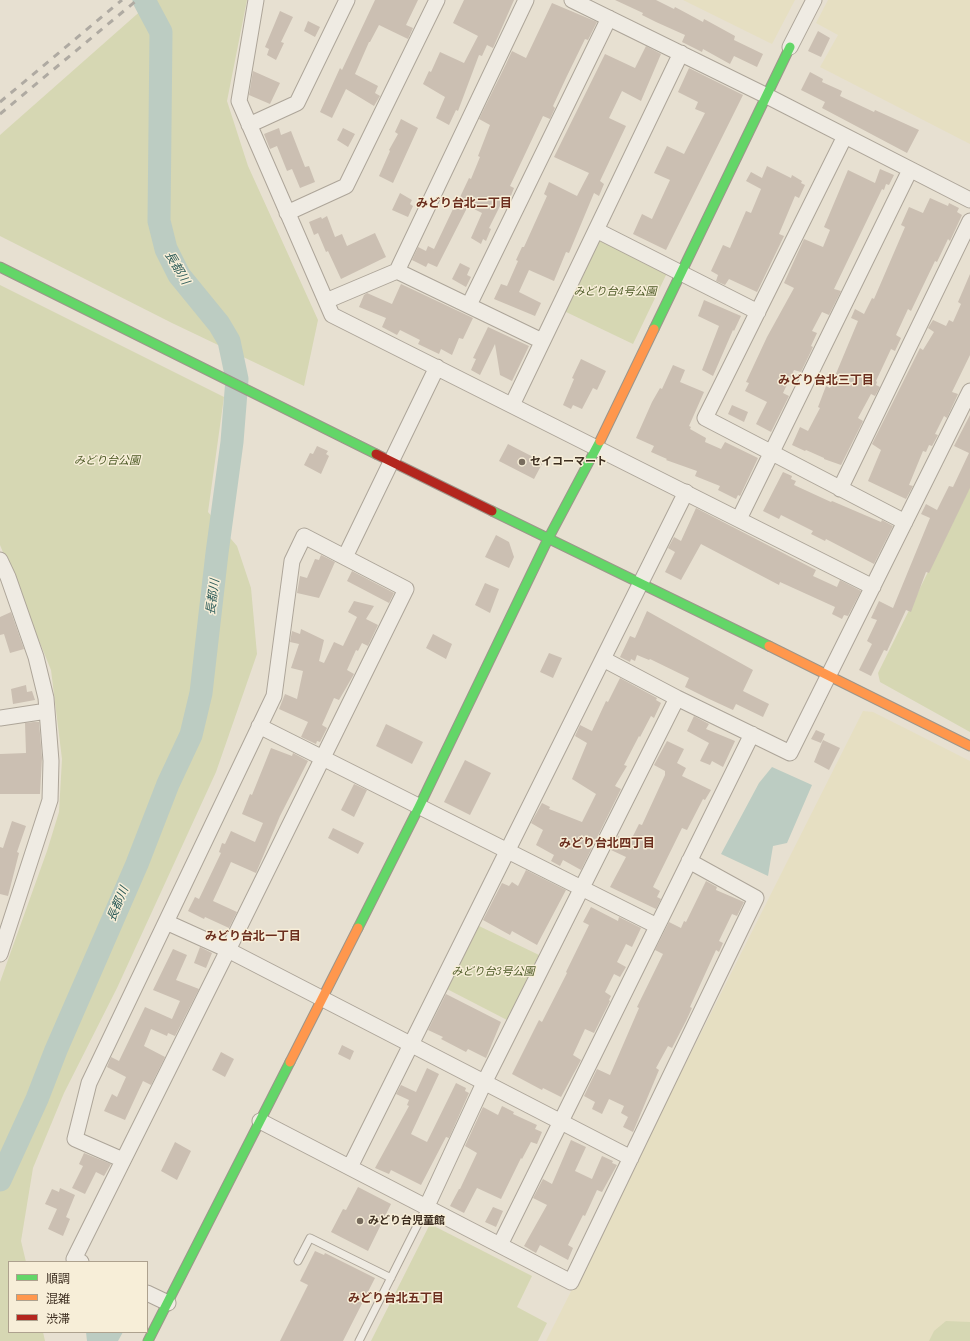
<!DOCTYPE html>
<meta charset="utf-8">
<style>
body{margin:0}
#map{position:relative;width:970px;height:1341px;overflow:hidden;background:#e7e0d1;font-family:"IBM Plex Serif","Noto Sans JP",serif}
canvas{display:block}
.legend{position:absolute;left:8px;top:1261px;width:140px;height:72px;box-sizing:border-box;background:#f7eed8;border:1px solid #ada18e;margin:0;padding:5px 7px;list-style:none;font-size:12px;color:#3d2e20}
.legend li{display:flex;align-items:center;gap:8px;height:20px}
.legend b{width:20px;border:1px solid #ada18e}
</style>
<div id="map">
<canvas width="970" height="1341"></canvas>
<ul class="legend">
<li><b style="height:5px;background:#63d668"></b>順調</li>
<li><b style="height:5px;background:#ff974d"></b>混雑</li>
<li><b style="height:5px;background:#b3261e"></b>渋滞</li>
</ul>
</div>
<script>
const g = document.querySelector('canvas').getContext('2d');
g.lineJoin = 'round';
function paint(path, color) {
  g.fillStyle = color;
  g.fill(path, 'evenodd');
}
function shape(rows) {
  const path = new Path2D();
  for (const r of rows) {
    path.moveTo(r[0], r[1]);
    for (let i = 2; i < r.length; i += 2) path.lineTo(r[i], r[i + 1]);
  }
  return path;
}
function strokePath(path, color, width, dash) {
  g.strokeStyle = color;
  g.lineWidth = width;
  g.lineCap = dash ? 'butt' : 'round';
  g.setLineDash(dash || []);
  g.stroke(path);
}
function write(font, color, halo, rows, align = 'center') {
  g.font = font + ' "IBM Plex Serif","Noto Sans JP",serif';
  g.lineWidth = 3;
  g.setLineDash([]);
  g.textBaseline = 'middle';
  g.strokeStyle = halo;
  g.fillStyle = color;
  for (const [text, x, y, turn = 0] of rows) {
    g.save();
    g.translate(x, y);
    g.rotate((+turn || 0) * Math.PI / 180);
    g.textAlign = isNaN(turn) ? turn : align;
    if (halo) g.strokeText(text, 0, 0);
    g.fillText(text, 0, 0);
    g.restore();
  }
}
paint(shape([
 [683,0,795,0,772,44],
 [828,0,970,0,970,144,820,67,838,35,816,23],
 [863,711,873,712,970,761,970,1341,546,1341]
]), '#e6dfc2');
paint(shape([
 [153,0,247,0,227,101,248,166,318,320,304,386,172,323,0,236,0,135],
 [598,240,667,273,633,344,564,311],
 [0,285,224,397,208,512,237,546,251,588,257,654,216,772,117,988,64,1093,33,1168,21,1241,26,1262,9,1262,9,1332,43,1332,45,1341,0,1341,0,982,47,851,59,812,62,759,51,670,0,545],
 [970,487,970,732,880,682,878,673],
 [479,926,539,955,507,1020,447,989],
 [430,1224,532,1276,517,1307,547,1323,538,1341,371,1341],
 [946,1321,970,1322,970,1341,929,1341,934,1331]
]), '#d6d7b3');
paint(shape([
 [772,767,812,785,787,843,773,846,768,876,721,854,759,783],
 [86,1332,123,1332,118,1341,87,1341]
]), '#bcccc2');
strokePath(shape([
 [0,1180,37,1099,56,1050,137,864,168,784,191,735,201,693,217,553,232,442,237,379,229,341,219,324,179,275,166,249,159,221,161,32,144,0]
]), '#bcccc2', 23);
paint(shape([
 [375,0,418,0,406,25,413,28,408,39,379,25,370,42,369,42,355,74,378,86,375,93,380,96,374,106,346,89,332,118,320,112,340,68,342,70],
 [464,0,514,0,493,48,487,45,482,56,479,55,458,111,456,110,449,125,436,118,445,97,423,84,429,71,431,72,440,52,464,63,478,36,453,23],
 [615,0,656,0,674,9,675,7,703,22,704,19,715,25,735,36,734,40,763,54,757,67,734,56,730,64,703,49,702,52,682,42,685,35,656,22,642,15,643,13],
 [552,3,597,22,588,40,585,39,566,78,553,106,555,108,550,119,543,116,510,186,514,188,510,198,505,196,489,228,491,229,486,241,483,239,481,244,471,238,482,213,468,206,437,267,428,263,426,267,412,260,418,247,426,251,428,246,434,249,453,209,454,210,469,178,471,179,480,157,478,156,490,125,479,119,506,64,512,51,526,58],
 [280,11,293,17,281,42,284,43,276,60,267,55,269,49,265,47],
 [308,21,320,27,315,37,304,31],
 [818,31,830,38,821,57,808,51],
 [646,46,661,54,641,101,622,91,609,118,626,126,600,181,604,184,599,196,594,193,569,253,566,252,554,281,529,270,519,292,541,303,535,316,494,299,501,284,507,286,518,261,516,260,522,247,524,247,547,196,544,194,549,182,577,196,589,173,554,157,605,54,635,68],
 [689,68,743,95,666,250,633,234,642,214,652,219,670,180,654,173,667,146,684,154,705,113,695,109,698,102,678,92],
 [253,71,280,83,270,104,249,95],
 [810,72,823,79,822,82,842,91,840,96,874,112,875,110,919,130,907,153,822,108,825,102,801,90],
 [401,119,418,128,393,183,379,176,390,151,389,150,398,134,395,132],
 [279,128,281,135,291,131,305,167,309,166,315,182,300,188,292,169,287,171,277,146,270,149,264,134],
 [343,128,355,134,348,147,337,140],
 [767,166,791,178,792,175,802,181,801,183,805,185,799,198,795,196,779,234,784,236,757,292,729,279,725,285,716,281,718,275,711,271,723,245,730,248,746,211,751,213,761,189,746,181,751,172,762,178],
 [880,169,894,175,889,185,886,184,884,190,882,189,834,289,841,291,829,315,822,312,812,331,817,333,811,346,813,347,801,372,794,370,783,393,789,396,771,432,756,424,767,402,745,391,749,383,746,382,767,337,794,288,784,283,804,239,823,247,830,230,824,227,848,170,875,183],
 [400,193,412,200,410,204,413,206,408,217,392,210],
 [930,198,948,206,949,203,959,208,957,212,962,215,950,241,948,239,937,262,935,261,911,311,908,309,896,335,901,338,895,351,891,349,876,381,877,382,876,385,880,387,875,396,871,394,858,418,863,421,841,465,824,459,824,458,806,450,805,451,792,445,800,427,808,431,820,408,818,407,826,386,830,388,858,321,851,318,855,309,864,314,872,298,874,299,905,227,901,225,909,207,923,213],
 [327,216,335,237,342,234,347,246,375,233,386,257,341,279,328,251,326,252,318,233,314,235,309,222,321,217,322,219],
 [460,263,470,268,467,275,471,277,466,287,452,279],
 [970,274,970,355,952,392,958,394,947,418,944,416,935,434,938,435,932,446,929,445,926,452,923,451,909,485,913,486,906,499,868,481,881,450,872,444,920,348,923,350,934,332,928,328,933,320,946,326,949,320,953,322,961,304,958,302],
 [401,284,473,318,463,339,459,338,452,355,441,349,439,354,418,344,420,340,400,330,397,335,382,327,386,318,359,307,364,295,367,293,392,304],
 [704,300,741,316,734,331,733,330,713,376,702,370,719,326,698,316],
 [488,327,529,346,512,381,500,375,495,344,480,375,471,370,476,359,473,358],
 [581,359,606,371,597,390,593,388,582,409,573,405,571,409,563,405,574,379,572,378],
 [673,365,685,370,680,382,704,392,689,426,691,427,690,429,706,438,705,442,721,449,725,442,758,458,740,496,738,495,736,499,718,490,720,486,695,476,697,471,666,460,667,459,651,452,654,446,636,438,652,402,660,388,662,389],
 [732,405,748,412,744,422,728,414],
 [970,415,970,488,929,573,926,572,911,612,906,610,887,651,884,650,871,676,859,670,872,644,867,641,877,620,871,618,879,601,893,608,930,518,921,514,926,504,937,510,949,486,953,487,969,453,954,446],
 [508,444,543,462,534,479,499,461],
 [317,446,328,451,326,454,329,456,321,474,304,465,310,453,313,454],
 [783,472,792,476,791,479,796,481,794,485,831,502,832,501,881,522,882,520,893,526,874,564,826,539,825,541,811,534,813,531,781,515,779,519,763,511],
 [696,508,816,570,813,576,837,587,840,580,861,591,848,616,844,615,842,619,832,614,835,607,780,582,779,585,701,544,681,580,665,572,675,552,668,548,674,537,681,541],
 [496,535,509,542,514,557,509,568,485,557],
 [321,555,335,562,319,598,297,593,300,576,307,578,315,559,319,560],
 [352,571,394,593,389,603,347,581],
 [485,583,499,589,490,613,475,605],
 [354,601,374,606,366,619,378,625,368,646,362,643,358,651,356,650,347,670,354,674,339,700,334,698,322,725,327,728,320,742,317,741,316,744,301,737,308,722,279,709,285,694,297,699,303,671,291,668,299,644,290,642,292,631,300,634,301,629,324,640,319,661,324,663,334,642,343,646,357,617,348,612],
 [647,611,753,670,743,691,769,704,763,717,736,704,733,710,707,698,685,687,689,678,650,659,649,660,637,655,635,661,631,659,630,662,620,657,630,636,635,638],
 [11,612,24,649,10,653,4,634,0,635,0,617],
 [433,634,452,644,446,659,426,648],
 [549,653,562,658,553,678,540,672],
 [620,678,657,698,656,700,661,703,654,718,651,716,640,737,639,736,624,765,627,766,615,786,621,789,581,870,563,860,560,866,551,861,554,855,536,845,543,830,531,823,542,803,550,807,549,809,582,822,596,794,572,779,587,743,575,736,580,725,592,731,606,701,608,702],
 [26,685,27,692,32,691,35,700,13,704,11,689],
 [694,716,709,724,706,729,735,741,723,767,712,761,710,765,700,761,709,743,687,731],
 [34,722,39,722,42,758,40,794,0,794,0,754,26,753,25,723],
 [386,724,423,742,412,764,376,746],
 [816,730,825,734,821,743,811,739],
 [823,740,840,748,829,770,814,762],
 [667,741,684,749,677,763,686,768,682,776,711,790,705,800,703,799,687,830,682,828,653,887,660,891,657,897,661,899,656,909,610,887,626,857,611,850,618,836,630,842,639,824,642,825,665,775,665,771,654,765],
 [271,748,292,756,293,753,308,761,280,816,256,873,231,862,213,901,237,912,229,928,205,917,204,919,188,911,195,897,199,899,221,853,219,852,222,843,225,844,231,831,255,842,263,823,242,814,250,794,252,795],
 [465,760,491,773,470,815,444,802],
 [354,784,367,790,354,817,341,810],
 [12,821,26,826,17,852,19,853,8,896,0,894,0,847,3,848],
 [333,828,364,843,358,854,328,838],
 [526,870,566,890,537,945,512,931,510,935,483,920,502,883,509,886,512,882,518,886],
 [706,881,717,887,716,890,744,902,737,916,732,914,719,941,723,943,719,952,716,950,690,1007,692,1008,686,1021,672,1048,668,1046,656,1068,659,1070,633,1132,623,1127,628,1117,621,1113,624,1106,609,1099,602,1114,592,1109,595,1102,584,1096,597,1069,610,1075,639,1008,637,1007,663,954,655,950,669,922,681,928,684,921,686,922],
 [591,907,618,921,619,917,641,928,632,947,626,944,617,962,626,967,620,977,614,974,605,992,611,996,609,1000,610,1001,594,1033,585,1029,573,1055,581,1060,561,1097,543,1088,542,1090,512,1074,539,1020,542,1022,567,973,566,972,589,925,583,922],
 [200,947,212,953,206,968,194,963],
 [173,949,187,955,176,980,199,989,175,1036,168,1033,167,1036,151,1029,144,1046,165,1057,151,1085,143,1081,125,1120,104,1111,112,1094,117,1097,126,1077,107,1067,111,1057,119,1061,145,1007,172,1019,180,1001,153,990],
 [446,994,501,1022,486,1058,468,1049,466,1052,441,1039,443,1037,428,1030],
 [342,1045,354,1051,350,1060,338,1054],
 [221,1052,234,1059,225,1077,212,1070],
 [427,1068,439,1074,411,1134,427,1142,456,1083,466,1088,465,1091,469,1093,449,1138,446,1137,421,1185,391,1170,389,1174,375,1168,409,1106,407,1105,409,1100,396,1094,401,1085,416,1092],
 [502,1106,514,1112,513,1114,537,1125,535,1129,542,1132,537,1144,531,1142,522,1159,521,1158,501,1199,477,1188,464,1213,450,1206,459,1189,460,1189,477,1153,465,1146,483,1107,498,1115],
 [571,1140,586,1147,575,1171,592,1179,602,1156,613,1161,612,1163,617,1165,602,1192,597,1190,585,1216,583,1215,568,1245,573,1248,568,1260,540,1245,536,1253,524,1246,547,1205,533,1198,543,1179,552,1184],
 [175,1142,191,1151,177,1180,161,1171],
 [84,1153,111,1164,104,1176,96,1172,85,1194,72,1188,83,1166,79,1164],
 [358,1187,391,1204,368,1251,331,1232,343,1209,346,1210],
 [60,1188,75,1195,66,1217,70,1219,63,1236,48,1229,57,1209,45,1204,52,1189,59,1192],
 [493,1207,503,1211,496,1227,485,1222],
 [315,1251,324,1255,325,1253,375,1278,343,1341,280,1341,308,1285,300,1281]
]), '#cbbfb2');
const lane = shape([
 [298,1261,310,1238,391,1278],
 [359,1341,427,1206]
]);
const street = shape([
 [256,0,239,101,332,315,873,587],
 [572,0,767,96,970,200],
 [790,47,814,0],
 [249,125,297,103,347,0],
 [845,136,705,418,905,522],
 [287,213,346,186,437,0],
 [596,230,758,312],
 [397,271,542,341],
 [326,301,397,271,526,0],
 [469,305,609,18],
 [512,405,681,53],
 [840,489,970,221],
 [739,519,910,170],
 [345,557,437,367],
 [0,560,8,577,36,657,46,698,51,761,50,800,0,954],
 [603,659,677,698,790,753,970,391],
 [0,718,47,711],
 [259,726,657,926],
 [166,922,228,950,631,1158],
 [260,1121,571,1282,756,898,689,861],
 [350,1167,686,492],
 [427,1206,484,1083,677,698],
 [500,1245,752,734],
 [81,1262,74,1259,228,950,406,589,304,536,292,561,274,696,89,1083,75,1139,123,1160],
 [147,1293,168,1303]
]);
const fast = shape([
 [0,267,376,454],
 [654,329,790,47],
 [492,511,769,646],
 [358,928,419,807,548,539,600,441],
 [148,1341,290,1062]
]);
const slow = shape([
 [600,441,654,329],
 [769,646,970,746],
 [290,1062,358,928]
]);
const jam = shape([
 [376,454,492,511]
]);
strokePath(lane, '#ada599', 9);
strokePath(street, '#ada599', 17);
strokePath(fast, '#9c958a', 11);
strokePath(slow, '#9c958a', 11);
strokePath(jam, '#9c958a', 11);
strokePath(lane, '#efebe3', 7);
strokePath(street, '#efebe3', 15);
strokePath(fast, '#63d668', 9);
strokePath(slow, '#ff974d', 9);
strokePath(jam, '#b3261e', 9);
strokePath(shape([
 [0,102,122,0],
 [0,114,137,0]
]), '#afaaa2', 3, [7, 7]);
for (const [x, y, r, color] of [
 [522,462,4,"#786c5e"],
 [360,1221,4,"#786c5e"]
]) {
  const dot = new Path2D();
  dot.arc(x, y, r, 0, 2 * Math.PI);
  g.fillStyle = color;
  g.fill(dot);
  strokePath(dot, '#f7eed8', 1.5);
}
write('italic 11px', '#4d5a26', '#f7eed8', [
 ["みどり台4号公園",615,292],
 ["みどり台公園",107,461],
 ["みどり台3号公園",493,972]
]);
write('bold 11px', '#3d2e20', '#f7eed8', [
 ["セイコーマート",530,462],
 ["みどり台児童館",368,1221]
], 'left');
write('bold 12px', '#6b2e1e', '#f7eed8', [
 ["みどり台北二丁目",464,204],
 ["みどり台北三丁目",826,381],
 ["みどり台北四丁目",607,844],
 ["みどり台北一丁目",253,937],
 ["みどり台北五丁目",396,1299]
]);
write('italic 12px', '#2f5d5a', '#f7eed8', [
 ["長都川",177,268,59],
 ["長都川",213,597,-83],
 ["長都川",118,904,-67]
]);
</script>
